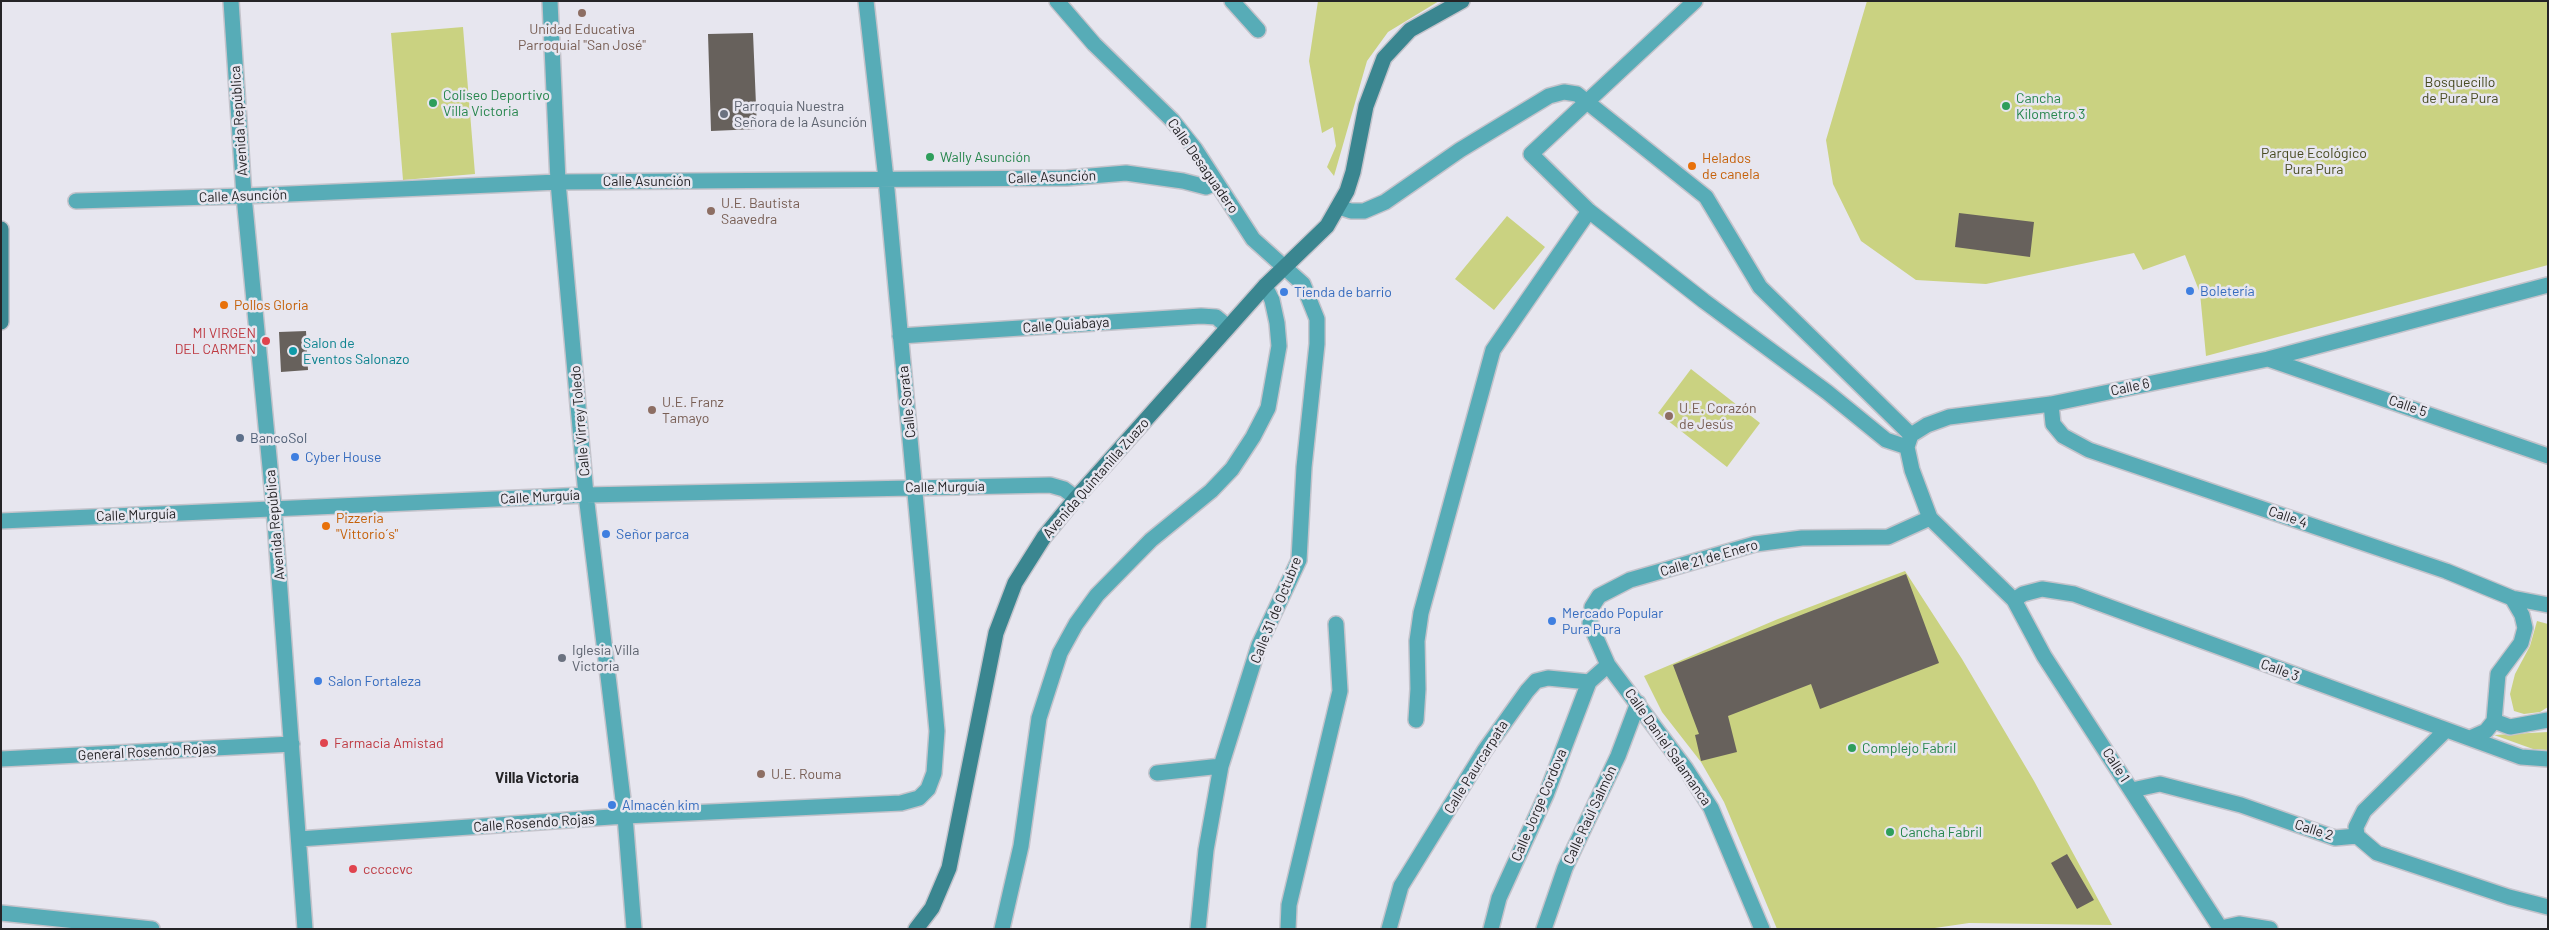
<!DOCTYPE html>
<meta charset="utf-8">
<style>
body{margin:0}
#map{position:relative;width:2549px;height:930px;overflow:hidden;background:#e7e6ef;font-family:Barlow,sans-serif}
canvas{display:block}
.frame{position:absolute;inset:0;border:2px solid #252427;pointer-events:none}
</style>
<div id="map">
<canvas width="2549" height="930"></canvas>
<div class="frame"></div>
</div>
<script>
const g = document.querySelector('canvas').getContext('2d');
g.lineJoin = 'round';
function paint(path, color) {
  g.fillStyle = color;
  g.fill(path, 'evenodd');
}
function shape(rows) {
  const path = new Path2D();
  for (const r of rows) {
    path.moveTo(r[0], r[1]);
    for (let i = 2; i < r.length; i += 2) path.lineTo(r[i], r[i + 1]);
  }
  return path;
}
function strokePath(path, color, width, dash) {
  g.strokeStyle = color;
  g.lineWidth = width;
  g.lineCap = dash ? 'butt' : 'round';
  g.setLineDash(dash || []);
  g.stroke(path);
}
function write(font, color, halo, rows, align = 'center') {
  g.font = font + ' Barlow,sans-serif';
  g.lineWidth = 5;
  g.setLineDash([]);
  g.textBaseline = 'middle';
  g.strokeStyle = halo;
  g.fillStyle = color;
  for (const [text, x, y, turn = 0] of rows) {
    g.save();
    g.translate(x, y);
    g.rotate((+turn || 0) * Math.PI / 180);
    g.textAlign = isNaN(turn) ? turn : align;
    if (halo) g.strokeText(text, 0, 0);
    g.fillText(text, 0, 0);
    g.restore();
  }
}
paint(shape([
 [1318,1,1439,1,1388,32,1367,61,1334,176,1327,167,1336,146,1333,127,1322,133,1309,61],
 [1867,1,2548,1,2548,265,2206,356,2200,293,2185,255,2143,270,2134,253,1986,284,1916,280,1861,241,1833,184,1826,140],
 [463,27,475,174,403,180,391,33],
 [1507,216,1545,247,1494,310,1455,279],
 [1691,369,1760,423,1727,467,1658,413],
 [1905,571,1962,659,2034,781,2112,925,1969,923,1928,929,1777,929,1724,802,1701,762,1662,712,1644,676,1778,619],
 [2537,621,2548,624,2548,707,2540,712,2524,714,2514,711,2510,694,2515,674,2530,646],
 [2548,732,2548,750,2533,749,2494,735]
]), '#cad281');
paint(shape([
 [753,33,757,129,711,131,708,34],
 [1959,213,2034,222,2030,257,1955,247],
 [306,331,308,370,281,372,279,332],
 [1906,574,1939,663,1820,709,1811,684,1728,716,1737,752,1701,761,1695,735,1699,734,1673,665],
 [2067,854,2094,900,2077,909,2051,863]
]), '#67615c');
const street = shape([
 [231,1,244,196,274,509,305,929],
 [550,1,558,182,586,495,625,816,634,929],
 [1057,1,1094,44,1172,120,1195,149,1253,239,1303,284,1317,319,1317,344,1304,467,1299,560,1259,645,1221,766,1206,850,1198,929],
 [1232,1,1258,30],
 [1695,1,1531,154,1589,211,1704,301,1827,392,1886,440,1907,447],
 [76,201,244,196,558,182,1067,178,1126,173,1183,181,1206,187,1216,183],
 [1339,207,1351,211,1364,211,1385,202,1460,150,1549,96,1564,92,1577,94,1706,197,1760,287,1911,435],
 [900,336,1201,316,1216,317,1228,327],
 [2268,359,2548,456],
 [2051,404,2053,424,2063,436,2089,450,2446,571,2512,598,2548,605],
 [1,521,586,495,1050,485,1064,489,1076,498],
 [2014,600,2023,594,2042,589,2074,594,2521,757,2548,759],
 [1416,720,1418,689,1417,641,1421,613,1493,350,1589,211],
 [2494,721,2510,727,2548,720],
 [2470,738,2486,731,2494,721,2498,674,2521,643,2525,628,2522,615,2512,598],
 [1,759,292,744],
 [1157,773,1221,766],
 [2132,790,2160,784,2241,805,2335,838,2357,836],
 [2357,836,2377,853,2509,897,2548,907],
 [2357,836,2356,827,2364,811,2446,730],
 [299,839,625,816,901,803,919,798,928,789,934,773,937,731,886,179,866,1],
 [1,913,152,929],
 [2221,928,2239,924,2270,929],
 [1002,929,1021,846,1039,718,1060,653,1076,624,1097,595,1151,540,1211,491,1232,469,1253,437,1268,408,1279,346,1277,323,1272,300,1265,286],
 [1288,929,1289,905,1340,691,1336,624],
 [1389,929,1401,886,1485,750,1527,691,1536,681,1548,678,1589,682,1608,665],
 [1491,929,1499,898,1546,795,1589,682],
 [1544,929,1565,868,1618,756,1638,703],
 [1762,929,1711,808,1686,769,1608,665,1590,624,1592,607,1599,596,1630,580,1755,544,1802,538,1888,537,1930,518],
 [2221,929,2044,656,2014,600,1930,518,1912,470,1907,447,1911,435,1927,425,1949,417,2051,404,2268,359,2548,285]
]);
const secondary = shape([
 [1,229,1,322],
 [916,929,932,908,949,868,996,633,1015,583,1044,537,1076,498,1265,286,1327,226,1347,191,1353,172,1366,106,1384,58,1410,30,1462,1]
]);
strokePath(street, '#c4c3cb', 18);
strokePath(secondary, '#c4c3cb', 18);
strokePath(street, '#57acb7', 15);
strokePath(secondary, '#3a8690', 15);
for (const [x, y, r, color] of [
 [582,13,5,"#8d6e63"],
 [433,103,5,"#2e9e5b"],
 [2006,106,5,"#2e9e5b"],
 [724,114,5,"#6b7280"],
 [930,157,5,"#2e9e5b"],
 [1692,166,5,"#e8710a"],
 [711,211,5,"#8d6e63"],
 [2190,291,5,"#3f7fe0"],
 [1284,292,5,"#3f7fe0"],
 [224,305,5,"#e8710a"],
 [266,341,5,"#e0444e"],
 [293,351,5,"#0f9aa8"],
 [652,410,5,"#8d6e63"],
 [1669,416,5,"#8d6e63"],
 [240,438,5,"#5c6f8a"],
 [295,457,5,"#3f7fe0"],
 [326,526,5,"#e8710a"],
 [606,534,5,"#3f7fe0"],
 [1552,621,5,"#3f7fe0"],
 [562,658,5,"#6b7280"],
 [318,681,5,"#3f7fe0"],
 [324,743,5,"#e0444e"],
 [1852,748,5,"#2e9e5b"],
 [761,774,5,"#8d6e63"],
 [612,805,5,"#3f7fe0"],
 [1890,832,5,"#2e9e5b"],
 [353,869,5,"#e0444e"]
]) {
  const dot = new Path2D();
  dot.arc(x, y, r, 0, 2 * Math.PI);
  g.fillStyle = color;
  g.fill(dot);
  strokePath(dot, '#e7e6ef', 2);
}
write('14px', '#785e54', '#e7e6ef', [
 ["Unidad Educativa",582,29,"center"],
 ["Parroquial \"San José\"",582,45,"center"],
 ["U.E. Bautista",721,203],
 ["Saavedra",721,219],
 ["U.E. Franz",662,402],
 ["Tamayo",662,418],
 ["U.E. Corazón",1679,408],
 ["de Jesús",1679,424],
 ["U.E. Rouma",771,774]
], 'left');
write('14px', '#484b22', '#e7e6ef', [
 ["Bosquecillo",2460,82],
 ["de Pura Pura",2460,98],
 ["Parque Ecológico",2314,153],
 ["Pura Pura",2314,169]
]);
write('14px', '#27864d', '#e7e6ef', [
 ["Coliseo Deportivo",443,95],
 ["Villa Victoria",443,111],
 ["Cancha",2016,98],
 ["Kilometro 3",2016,114],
 ["Wally Asunción",940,157],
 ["Complejo Fabril",1862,748],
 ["Cancha Fabril",1900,832]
], 'left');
write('14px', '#5b616d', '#e7e6ef', [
 ["Parroquia Nuestra",734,106],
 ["Señora de la Asunción",734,122],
 ["Iglesia Villa",572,650],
 ["Victoria",572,666]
], 'left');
write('14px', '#252427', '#e7e6ef', [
 ["Avenida República",239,121,-94],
 ["Calle Desaguadero",1203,166,55],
 ["Calle Asunción",1052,177,-2],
 ["Calle Asunción",647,181],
 ["Calle Asunción",243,196,-2],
 ["Calle Quiabaya",1066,325,-4],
 ["Calle 6",2130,387,-12],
 ["Calle Sorata",907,402,-96],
 ["Calle 5",2408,406,19],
 ["Calle Virrey Toledo",580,421,-95],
 ["Avenida Quintanilla Zuazo",1096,478,-49],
 ["Calle Murguía",945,487,-1],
 ["Calle Murguía",540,497,-3],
 ["Calle Murguía",136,515,-2],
 ["Calle 4",2288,517,19],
 ["Avenida República",275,525,-95],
 ["Calle 21 de Enero",1709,558,-16],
 ["Calle 31 de Octubre",1276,610,-68],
 ["Calle 3",2280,670,20],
 ["Calle Daniel Salamanca",1668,747,55],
 ["General Rosendo Rojas",147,752,-3],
 ["Calle 1",2116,765,57],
 ["Calle Paurcarpata",1476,767,-58],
 ["Calle Jorge Cordova",1539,805,-67],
 ["Calle Raúl Salmón",1590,815,-65],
 ["Calle Rosendo Rojas",534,823,-4],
 ["Calle 2",2314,830,18]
]);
write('14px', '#c56008', '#e7e6ef', [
 ["Helados",1702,158],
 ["de canela",1702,174],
 ["Pollos Gloria",234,305],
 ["Pizzeria",336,518],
 ["\"Vittorio´s\"",336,534]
], 'left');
write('14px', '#366cbe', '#e7e6ef', [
 ["Boletería",2200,291],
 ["Tienda de barrio",1294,292],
 ["Cyber House",305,457],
 ["Señor parca",616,534],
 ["Mercado Popular",1562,613],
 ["Pura Pura",1562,629],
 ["Salon Fortaleza",328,681],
 ["Almacén kim",622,805]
], 'left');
write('14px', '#be3a42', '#e7e6ef', [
 ["MI VIRGEN",256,333,"right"],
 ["DEL CARMEN",256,349,"right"],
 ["Farmacia Amistad",334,743],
 ["cccccvc",363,869]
], 'left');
write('14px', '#0d838f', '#e7e6ef', [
 ["Salon de",303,343],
 ["Eventos Salonazo",303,359]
], 'left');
write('14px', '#4e5e75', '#e7e6ef', [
 ["BancoSol",250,438]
], 'left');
write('bold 15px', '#252427', '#e7e6ef', [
 ["Villa Victoria",537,778]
]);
</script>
